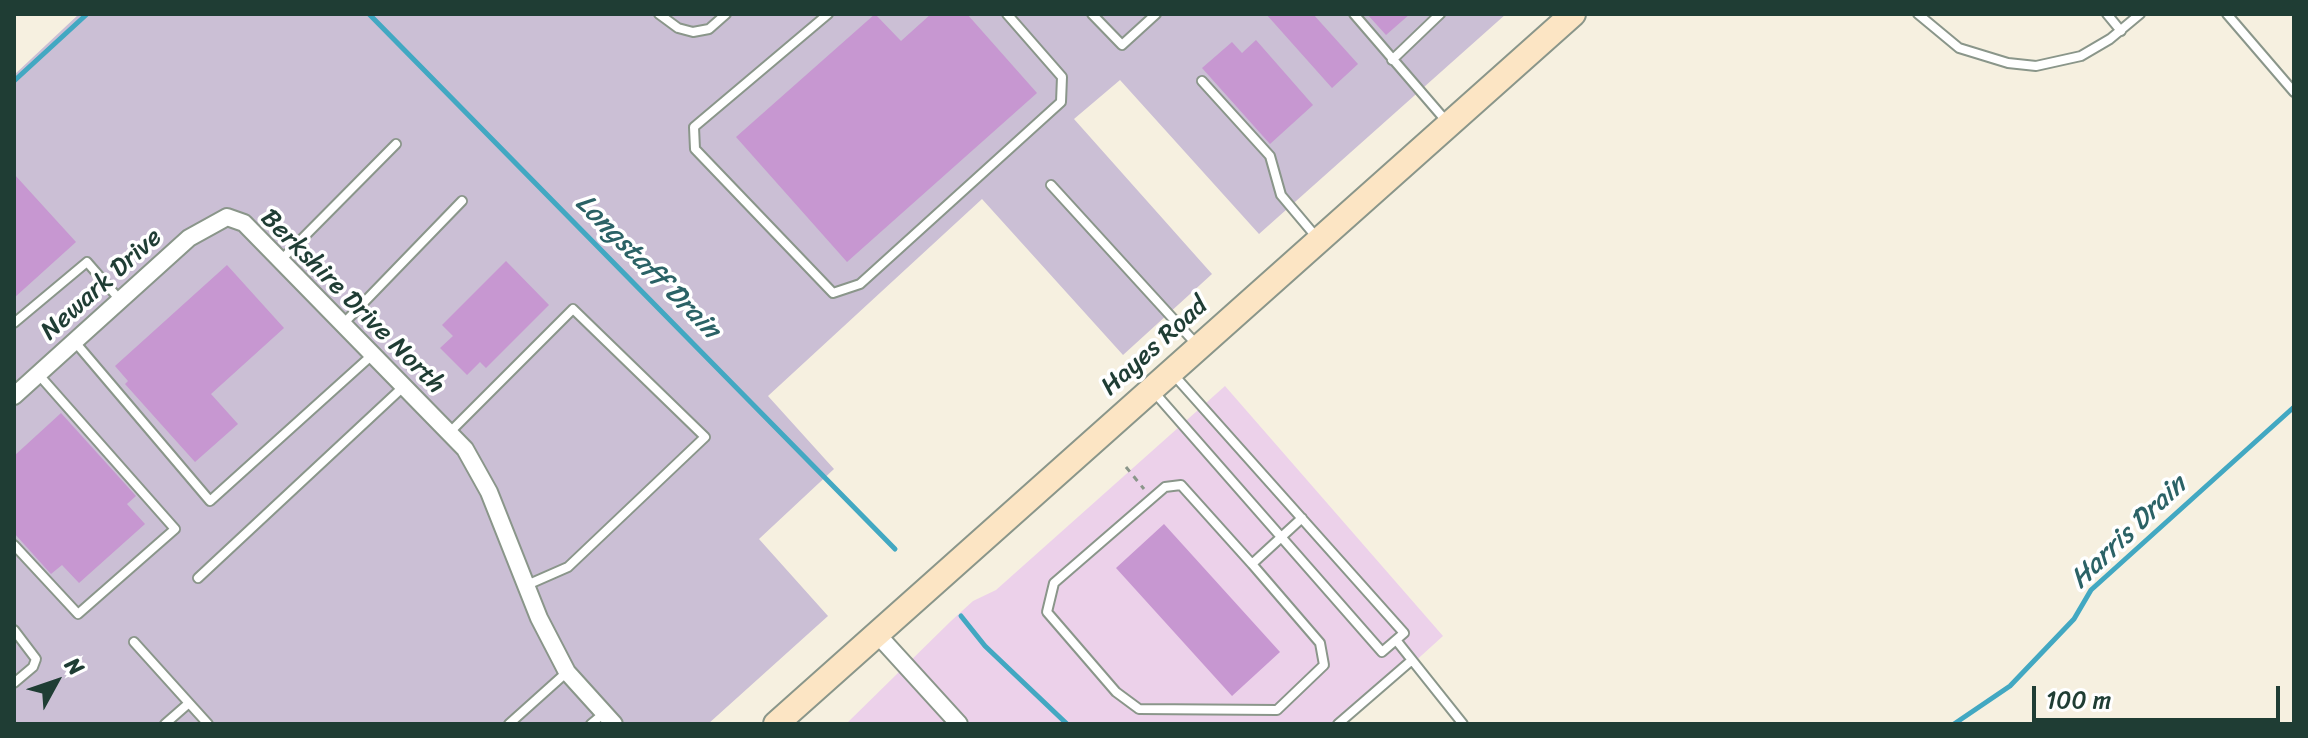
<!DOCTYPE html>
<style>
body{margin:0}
#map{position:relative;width:2308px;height:738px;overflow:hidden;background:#f6f0e0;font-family:Sriracha,sans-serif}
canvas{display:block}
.frame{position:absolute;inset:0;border:16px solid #1f3d34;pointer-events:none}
.north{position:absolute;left:16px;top:642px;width:80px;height:80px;-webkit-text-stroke:6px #fff;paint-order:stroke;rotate:50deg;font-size:22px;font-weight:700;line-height:32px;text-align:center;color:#1f3d34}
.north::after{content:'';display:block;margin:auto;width:28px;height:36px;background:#1f3d34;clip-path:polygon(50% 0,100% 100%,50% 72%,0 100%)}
.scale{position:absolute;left:2032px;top:686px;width:248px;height:36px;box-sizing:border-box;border:4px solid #1f3d34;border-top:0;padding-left:10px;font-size:24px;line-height:28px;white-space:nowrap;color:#1f3d34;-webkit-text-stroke:6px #fff;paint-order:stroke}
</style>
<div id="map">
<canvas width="2308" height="738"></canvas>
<div class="frame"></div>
<div class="north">N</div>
<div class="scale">100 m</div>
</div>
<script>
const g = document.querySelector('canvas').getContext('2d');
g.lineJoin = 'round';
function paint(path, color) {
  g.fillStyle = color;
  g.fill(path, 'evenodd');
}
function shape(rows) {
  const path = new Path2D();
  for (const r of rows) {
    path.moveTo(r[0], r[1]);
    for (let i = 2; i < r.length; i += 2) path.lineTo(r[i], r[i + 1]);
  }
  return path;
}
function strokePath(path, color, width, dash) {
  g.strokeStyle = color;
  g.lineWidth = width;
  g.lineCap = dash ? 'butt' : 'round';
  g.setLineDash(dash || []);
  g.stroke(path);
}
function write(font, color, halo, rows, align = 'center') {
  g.font = font + ' Sriracha,sans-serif';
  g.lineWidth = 7;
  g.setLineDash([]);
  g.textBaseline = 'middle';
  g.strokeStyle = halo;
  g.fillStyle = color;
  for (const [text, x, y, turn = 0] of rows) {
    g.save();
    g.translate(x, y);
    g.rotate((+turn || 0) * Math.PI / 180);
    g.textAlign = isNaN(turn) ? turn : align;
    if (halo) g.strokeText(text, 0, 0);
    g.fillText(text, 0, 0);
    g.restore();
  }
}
paint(shape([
 [1225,386,1443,636,1346,724,846,724,951,621,973,601,996,590]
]), '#ecd1ea');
paint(shape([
 [79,14,1506,14,1259,234,1120,80,1074,119,1212,274,1123,355,982,199,768,396,834,469,759,539,828,616,708,724,14,724,14,75]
]), '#cbbfd5');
strokePath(shape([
 [369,14,895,549],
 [14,81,87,14],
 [961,616,985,646,1067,724],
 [1954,724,2010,686,2074,619,2091,590,2294,407]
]), '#42a8c2', 5);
paint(shape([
 [875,14,901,41,931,14,967,14,1037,93,847,262,736,137],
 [1266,14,1313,14,1358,64,1332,88],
 [1367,14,1410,14,1386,35],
 [1256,40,1313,105,1270,144,1202,68,1232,42,1242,53],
 [14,174,76,242,14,298],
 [506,261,549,305,486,368,480,362,467,375,440,348,453,336,442,325],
 [227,265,284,328,211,394,238,424,195,462,125,384,128,381,115,366],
 [61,413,136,496,127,504,145,524,79,583,62,565,51,574,14,533,14,456],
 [1164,524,1280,652,1232,696,1116,568]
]), '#c797d1');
const service = shape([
 [659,14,678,28,693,32,709,29,726,14],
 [828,14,694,127,695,149,833,293,860,284,1061,102,1062,77,1007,14],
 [1092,14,1122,45,1156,14],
 [1354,14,1447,122],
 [1918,14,1959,48,2008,63,2036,66,2081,56,2110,39,2140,14],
 [2107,14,2121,31],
 [2227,14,2294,92],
 [1392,60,1440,14],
 [1202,81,1270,156,1281,195,1318,239],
 [1051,185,1198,346],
 [281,260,396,144],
 [14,323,87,262,120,300],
 [342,325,462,201],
 [75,342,210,501,371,356],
 [1154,392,1382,652,1404,633,1173,374],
 [448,434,573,309,705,437,568,567,527,585],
 [14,545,78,614,175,529,39,375],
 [1252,564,1181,485,1165,487,1054,583,1047,612,1116,692,1139,709,1277,710,1324,665,1320,643,1252,564,1302,518],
 [198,578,402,388],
 [14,630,36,659,33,667,14,683],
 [1396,640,1463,724],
 [134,642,189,703,165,724],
 [189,703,208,724],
 [509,724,567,672],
 [591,724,603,714],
 [1338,724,1412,660]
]);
const minor = shape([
 [14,396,189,238,227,217,244,223,465,449,489,492,539,618,567,672,614,724],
 [877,634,959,724]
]);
const secondary = shape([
 [776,724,1573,14]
]);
strokePath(service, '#8a968a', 12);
strokePath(minor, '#8a968a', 20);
strokePath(secondary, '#8a968a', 28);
strokePath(shape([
 [1126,467,1144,489]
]), '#8a968a', 3, [6, 6]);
strokePath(service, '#fff', 8);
strokePath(minor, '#fff', 16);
strokePath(secondary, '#fce5c4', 24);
write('26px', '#1f3d34', '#fff', [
 ["Newark Drive",102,285,-42],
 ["Berkshire Drive North",352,302,45],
 ["Hayes Road",1155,347,-42]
]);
write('italic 28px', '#2b6266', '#fff', [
 ["Longstaff Drain",647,267,45],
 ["Harris Drain",2129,533,-44]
]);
</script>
